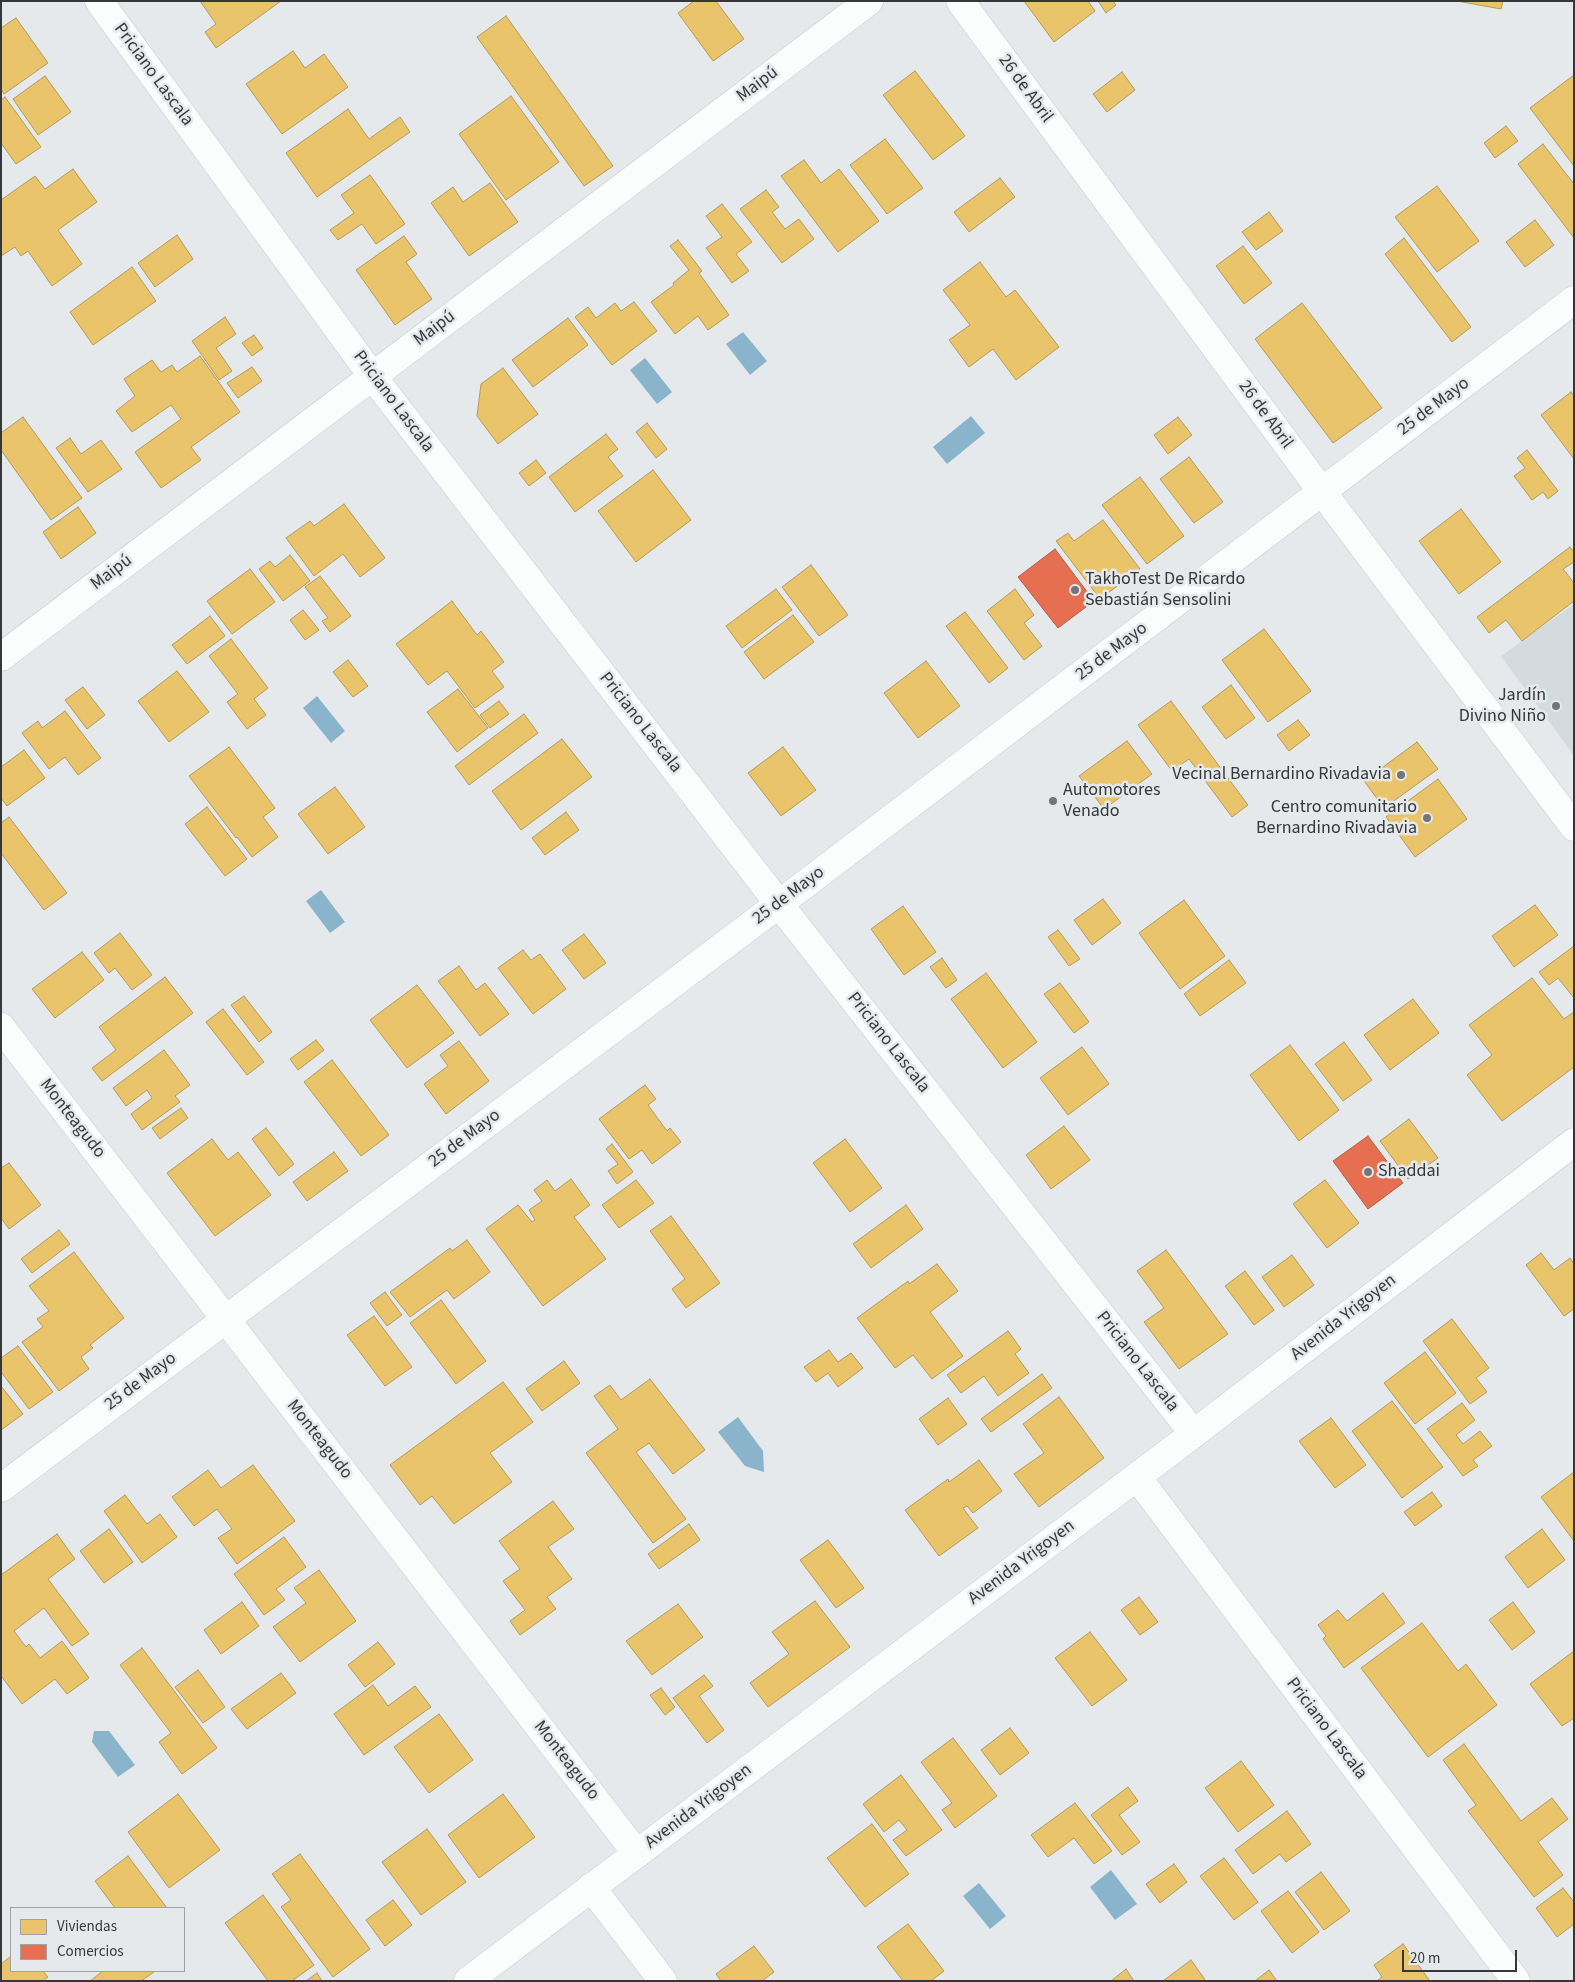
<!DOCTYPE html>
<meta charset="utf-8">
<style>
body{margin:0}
#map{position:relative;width:1575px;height:1982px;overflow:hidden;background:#e6e9eb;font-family:"Source Sans 3",sans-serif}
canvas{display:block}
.frame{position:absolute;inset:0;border:2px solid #363738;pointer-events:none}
.legend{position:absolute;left:10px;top:1907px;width:175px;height:65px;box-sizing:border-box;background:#e5e9ec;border:1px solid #9fa2a4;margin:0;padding:6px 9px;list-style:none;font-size:15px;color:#363738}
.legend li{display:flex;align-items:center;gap:10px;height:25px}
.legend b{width:25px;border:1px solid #9fa2a4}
.scale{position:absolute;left:1402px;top:1950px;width:115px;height:22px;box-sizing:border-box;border:2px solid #363738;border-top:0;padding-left:6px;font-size:15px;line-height:18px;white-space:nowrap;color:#363738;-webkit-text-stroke:4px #e5e9ec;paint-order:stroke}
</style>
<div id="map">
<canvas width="1575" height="1982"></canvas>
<div class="frame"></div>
<ul class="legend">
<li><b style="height:14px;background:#e9c46a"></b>Viviendas</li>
<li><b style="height:14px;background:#e76f51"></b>Comercios</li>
</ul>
<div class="scale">20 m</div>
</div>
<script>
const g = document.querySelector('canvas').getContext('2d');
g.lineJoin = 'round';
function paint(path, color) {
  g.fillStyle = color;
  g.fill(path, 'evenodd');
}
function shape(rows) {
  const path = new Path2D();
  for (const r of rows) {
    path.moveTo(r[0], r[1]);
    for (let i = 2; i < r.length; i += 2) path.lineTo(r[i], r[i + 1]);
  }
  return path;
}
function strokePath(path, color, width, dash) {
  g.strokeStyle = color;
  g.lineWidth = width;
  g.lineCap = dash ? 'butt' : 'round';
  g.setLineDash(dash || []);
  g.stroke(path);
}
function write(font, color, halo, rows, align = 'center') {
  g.font = font + ' "Source Sans 3",sans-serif';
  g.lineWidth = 5;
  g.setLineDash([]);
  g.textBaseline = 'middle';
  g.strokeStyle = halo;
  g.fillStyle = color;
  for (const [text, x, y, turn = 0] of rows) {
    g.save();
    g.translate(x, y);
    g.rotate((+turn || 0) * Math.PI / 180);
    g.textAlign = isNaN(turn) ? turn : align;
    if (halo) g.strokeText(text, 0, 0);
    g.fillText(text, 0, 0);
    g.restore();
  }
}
paint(shape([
 [1574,604,1574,756,1501,656]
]), '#d4dbdf');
paint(shape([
 [743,332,767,361,750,375,726,344],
 [645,358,672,392,657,404,630,370],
 [971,416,985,433,947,464,933,447],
 [317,696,345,731,331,743,303,708],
 [321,890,345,922,330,933,306,901],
 [738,1417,763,1451,764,1472,745,1466,718,1432],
 [94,1731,109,1731,135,1765,118,1777,92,1742],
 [1111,1870,1137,1904,1115,1920,1090,1887],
 [979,1883,1006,1916,990,1929,963,1896]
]), '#8ab4cb');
const homes = shape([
 [200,1,281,1,216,48,205,32,216,24,200,1],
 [694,1,716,1,744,39,713,61,678,13,694,1],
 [1024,1,1088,1,1095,11,1054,42,1024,1],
 [1098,1,1113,1,1116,5,1106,13,1098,1],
 [1457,1,1503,1,1501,9,1457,1],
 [506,16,613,166,584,186,477,37,506,16],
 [16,18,48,63,4,94,1,89,1,28,16,18],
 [293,51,305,68,324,54,348,87,282,134,246,84,293,51],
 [915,71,965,136,933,160,883,95,915,71],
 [1122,72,1135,90,1107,112,1093,94,1122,72],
 [1574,75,1574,166,1530,108,1574,75],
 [45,76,71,112,38,135,13,99,45,76],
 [511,96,559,162,506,200,459,134,511,96],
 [5,97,41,147,16,164,1,143,1,100,5,97],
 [348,109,369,139,400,117,410,132,317,197,286,153,348,109],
 [1506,126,1518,141,1495,158,1484,143,1506,126],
 [885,139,923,188,887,214,850,165,885,139],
 [1543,144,1574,184,1574,238,1518,164,1543,144],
 [804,160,821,183,839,169,879,221,838,252,781,176,804,160],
 [73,169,97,202,58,230,82,264,52,286,28,251,21,256,15,247,1,256,1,200,35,176,45,189,73,169],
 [370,175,405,224,376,244,362,224,338,240,330,230,354,213,341,195,370,175],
 [1000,178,1015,197,969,232,954,212,1000,178],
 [490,183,518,222,469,256,431,203,453,187,463,202,490,183],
 [1437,186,1479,241,1437,272,1395,217,1437,186],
 [766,190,779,207,772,212,785,229,799,219,814,239,782,263,740,209,766,190],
 [722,204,752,242,736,254,749,271,732,283,706,248,722,237,706,216,722,204],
 [1269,212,1283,231,1256,250,1242,232,1269,212],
 [1535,220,1554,245,1525,267,1506,242,1535,220],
 [177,235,193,259,155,287,138,263,177,235],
 [404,236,417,254,406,262,432,299,395,325,356,270,404,236],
 [1404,238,1471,327,1452,342,1385,254,1404,238],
 [678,240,702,271,699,273,729,315,708,330,698,316,675,334,651,302,674,285,673,283,689,270,670,246,678,240],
 [1243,246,1272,283,1244,304,1216,266,1243,246],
 [980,262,1006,297,1015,290,1059,347,1016,380,993,349,969,367,949,340,970,325,943,290,980,262],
 [132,267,156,301,93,345,70,312,132,267],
 [634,302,657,331,612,365,575,317,588,307,596,318,615,303,621,311,634,302],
 [1302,303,1382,408,1333,443,1255,339,1302,303],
 [225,317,236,334,216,348,232,371,219,380,192,341,225,317],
 [568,318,588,345,533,387,512,360,568,318],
 [254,335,263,348,252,356,242,343,254,335],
 [200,356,240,412,191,447,201,460,161,488,135,452,181,419,171,405,132,432,116,411,135,396,124,379,152,360,161,372,172,365,177,372,200,356],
 [252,367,262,381,238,398,227,383,252,367],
 [503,368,538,414,498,444,477,416,481,384,503,368],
 [1571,392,1574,396,1574,459,1541,415,1571,392],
 [23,417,82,498,51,520,1,450,1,433,23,417],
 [1178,417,1192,435,1168,454,1154,435,1178,417],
 [647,423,667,449,656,458,636,432,647,423],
 [606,434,618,449,608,457,623,476,575,512,549,477,606,434],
 [70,438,81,454,101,440,122,469,88,492,56,448,70,438],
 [1527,450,1558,491,1548,499,1543,492,1532,500,1514,476,1525,468,1517,458,1527,450],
 [1189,457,1223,502,1194,523,1160,479,1189,457],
 [536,460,546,473,529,486,519,473,536,460],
 [653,470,691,520,636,562,598,511,653,470],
 [1140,477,1184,536,1147,564,1102,505,1140,477],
 [344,504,385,558,360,577,343,554,314,576,286,538,310,521,314,526,344,504],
 [78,507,96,533,61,559,43,532,78,507],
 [1461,509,1501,562,1459,594,1419,541,1461,509],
 [1103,520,1140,569,1100,599,1056,541,1068,533,1074,541,1103,520],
 [1570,547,1574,552,1574,562,1563,569,1574,583,1574,601,1522,641,1506,620,1489,633,1477,617,1570,547],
 [290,555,310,581,283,601,259,569,270,561,275,567,290,555],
 [811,565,848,615,819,636,782,587,811,565],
 [250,569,275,602,232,634,207,601,250,569],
 [320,576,351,616,330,632,322,621,328,618,305,587,320,576],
 [776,589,792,610,742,648,726,626,776,589],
 [1015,589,1034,615,1024,623,1042,646,1024,660,987,611,1015,589],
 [452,601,477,635,481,631,504,662,492,671,504,687,475,708,447,671,428,685,396,644,452,601],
 [303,610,319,630,305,640,290,620,303,610],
 [965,612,1008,668,989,683,946,626,965,612],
 [793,615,814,642,764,679,744,652,793,615],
 [210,616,225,636,187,664,172,645,210,616],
 [1264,629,1311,691,1268,722,1222,660,1264,629],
 [231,639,268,688,254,699,266,715,247,729,227,702,238,694,209,656,231,639],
 [348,660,368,686,353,697,333,672,348,660],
 [926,661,960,706,918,738,884,693,926,661],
 [177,671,209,712,169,742,138,701,177,671],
 [1231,685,1255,718,1226,739,1202,707,1231,685],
 [83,687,105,715,87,729,65,700,83,687],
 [458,689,488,728,457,752,427,712,458,689],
 [499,701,509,714,490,728,480,715,499,701],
 [1171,701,1248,805,1232,817,1189,759,1172,771,1138,725,1171,701],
 [65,711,101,758,78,775,65,757,49,769,22,733,38,721,42,728,65,711],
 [524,714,538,733,469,785,455,766,524,714],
 [1298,720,1310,735,1289,751,1277,735,1298,720],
 [562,739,592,777,521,830,492,791,562,739],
 [1127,741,1152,774,1104,809,1079,776,1127,741],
 [1417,742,1438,769,1384,808,1364,781,1417,742],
 [229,747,275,808,263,817,278,837,252,857,237,837,236,838,189,776,229,747],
 [783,747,816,790,781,816,748,773,783,747],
 [24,750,45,778,7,806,1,798,1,767,24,750],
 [1438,779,1467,819,1415,857,1386,817,1438,779],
 [335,787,365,827,328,854,298,814,335,787],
 [207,807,247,859,225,876,185,824,207,807],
 [566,812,579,830,545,855,532,838,566,812],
 [9,817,67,893,44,910,1,853,1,823,9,817],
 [1103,899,1121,923,1092,945,1074,920,1103,899],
 [1184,900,1225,956,1180,989,1139,933,1184,900],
 [1535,905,1558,935,1514,967,1492,936,1535,905],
 [903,906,936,952,904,975,871,929,903,906],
 [1058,930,1080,959,1069,966,1048,937,1058,930],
 [120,933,152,975,132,990,115,968,109,973,94,953,120,933],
 [584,934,606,963,584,979,562,950,584,934],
 [1574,946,1574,998,1558,978,1549,985,1539,972,1574,946],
 [523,950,531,960,540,954,566,989,533,1014,498,968,523,950],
 [82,952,104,980,55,1018,32,989,82,952],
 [942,958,957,980,946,988,930,967,942,958],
 [1229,960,1246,983,1200,1016,1184,994,1229,960],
 [459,966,476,990,485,983,509,1014,480,1036,438,981,459,966],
 [986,973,1037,1042,1003,1068,951,999,986,973],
 [165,977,193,1013,102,1081,92,1068,116,1050,99,1027,165,977],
 [1532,978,1564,1019,1574,1012,1574,1067,1502,1121,1467,1075,1492,1055,1469,1025,1532,978],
 [1060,983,1089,1022,1074,1033,1044,994,1060,983],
 [417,985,454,1033,407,1068,370,1020,417,985],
 [244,996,272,1032,259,1042,231,1005,244,996],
 [1413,999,1439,1033,1390,1070,1364,1035,1413,999],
 [223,1009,264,1062,247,1075,206,1022,223,1009],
 [316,1040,324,1050,298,1070,290,1059,316,1040],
 [459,1041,489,1081,446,1114,424,1084,448,1066,440,1055,459,1041],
 [1344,1042,1372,1080,1343,1101,1315,1064,1344,1042],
 [1290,1045,1339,1110,1299,1141,1250,1075,1290,1045],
 [1082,1047,1109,1084,1068,1115,1040,1078,1082,1047],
 [164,1050,190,1085,175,1096,180,1102,142,1130,131,1114,152,1098,147,1090,126,1106,113,1088,164,1050],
 [332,1060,389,1135,361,1156,304,1082,332,1060],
 [645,1085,656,1099,648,1105,667,1131,670,1128,681,1142,652,1164,642,1150,629,1159,599,1119,645,1085],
 [181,1108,188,1118,160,1139,152,1128,181,1108],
 [1409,1119,1438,1158,1408,1179,1380,1141,1409,1119],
 [1064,1126,1090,1160,1051,1189,1026,1155,1064,1126],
 [266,1128,294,1164,279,1176,252,1139,266,1128],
 [212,1139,228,1160,238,1152,271,1195,215,1236,167,1173,212,1139],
 [845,1139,882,1188,850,1212,813,1163,845,1139],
 [612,1144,633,1172,617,1184,608,1171,618,1164,606,1149,612,1144],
 [334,1152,348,1171,307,1201,293,1182,334,1152],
 [9,1163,41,1205,9,1229,1,1218,1,1168,9,1163],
 [571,1179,590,1205,574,1217,606,1259,543,1306,486,1229,518,1205,532,1222,535,1220,529,1210,542,1201,534,1190,547,1180,555,1191,571,1179],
 [636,1180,654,1203,619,1228,602,1205,636,1180],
 [1325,1180,1359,1223,1327,1248,1293,1204,1325,1180],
 [906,1205,923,1229,871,1268,853,1244,906,1205],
 [671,1216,720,1283,686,1308,672,1289,685,1279,650,1231,671,1216],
 [59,1230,70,1244,32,1273,21,1259,59,1230],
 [467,1240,490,1272,454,1299,447,1290,410,1317,390,1292,450,1248,452,1251,467,1240],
 [1166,1250,1228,1334,1179,1369,1144,1322,1164,1308,1137,1271,1166,1250],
 [74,1252,124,1318,90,1345,93,1348,81,1357,89,1369,59,1391,22,1342,43,1327,37,1319,49,1311,29,1286,74,1252],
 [1541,1253,1554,1270,1570,1258,1574,1264,1574,1309,1564,1316,1526,1265,1541,1253],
 [1292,1255,1314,1285,1284,1307,1262,1277,1292,1255],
 [937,1264,958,1291,930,1312,963,1356,932,1379,913,1355,895,1368,857,1318,908,1281,909,1284,937,1264],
 [1245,1271,1274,1310,1254,1325,1225,1286,1245,1271],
 [385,1292,402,1315,387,1326,370,1303,385,1292],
 [441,1300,486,1361,456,1384,410,1323,441,1300],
 [374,1316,412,1367,385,1386,347,1335,374,1316],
 [1452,1319,1489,1368,1476,1378,1487,1392,1470,1404,1423,1341,1452,1319],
 [1008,1331,1021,1349,1015,1354,1029,1373,998,1396,984,1376,961,1393,947,1375,1008,1331],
 [18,1346,53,1392,29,1409,1,1372,1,1358,18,1346],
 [829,1350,838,1362,851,1353,863,1368,838,1387,828,1373,816,1382,804,1367,829,1350],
 [1425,1352,1456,1393,1415,1424,1384,1383,1425,1352],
 [564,1361,580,1383,542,1411,526,1389,564,1361],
 [1042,1374,1052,1388,991,1432,981,1419,1042,1374],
 [650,1379,705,1450,673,1474,649,1443,636,1452,686,1519,653,1543,586,1453,618,1429,594,1396,610,1385,621,1400,650,1379],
 [503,1382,533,1422,490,1453,512,1482,454,1524,432,1496,420,1505,390,1465,503,1382],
 [1,1386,23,1414,1,1430,1,1386],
 [1059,1397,1104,1458,1039,1507,1014,1474,1044,1453,1023,1424,1059,1397],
 [948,1398,967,1424,938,1445,919,1419,948,1398],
 [1392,1401,1443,1467,1402,1498,1352,1431,1392,1401],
 [1462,1403,1475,1420,1456,1435,1463,1444,1480,1431,1492,1446,1473,1460,1478,1466,1463,1476,1427,1429,1462,1403],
 [1331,1418,1366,1465,1335,1488,1299,1441,1331,1418],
 [979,1460,1002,1491,973,1513,967,1506,963,1508,978,1528,939,1556,905,1510,948,1479,949,1482,979,1460],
 [253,1465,295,1521,237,1564,218,1538,232,1529,217,1509,194,1526,172,1497,208,1470,221,1488,253,1465],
 [1574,1472,1574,1541,1541,1497,1574,1472],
 [1432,1492,1442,1506,1415,1526,1404,1512,1432,1492],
 [125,1495,147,1524,160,1514,177,1537,142,1563,104,1511,125,1495],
 [553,1501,574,1529,548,1547,572,1579,547,1597,556,1609,520,1635,510,1621,525,1610,503,1581,520,1569,499,1541,553,1501],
 [689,1524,700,1540,659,1569,648,1554,689,1524],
 [109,1529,133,1562,104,1583,80,1551,109,1529],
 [1542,1529,1565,1560,1528,1588,1505,1557,1542,1529],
 [57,1534,75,1559,48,1579,89,1634,72,1646,44,1608,14,1631,26,1647,29,1644,40,1658,62,1641,89,1678,67,1694,55,1679,22,1704,1,1676,1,1575,57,1534],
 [284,1537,306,1567,276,1589,285,1600,264,1615,234,1574,284,1537],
 [828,1540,864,1588,836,1608,800,1560,828,1540],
 [319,1570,356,1621,300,1662,273,1627,306,1603,294,1588,319,1570],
 [1383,1593,1405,1623,1344,1668,1323,1639,1326,1636,1318,1625,1338,1610,1347,1621,1383,1593],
 [1139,1597,1158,1622,1140,1635,1121,1610,1139,1597],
 [815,1601,850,1647,768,1707,750,1683,789,1654,772,1632,815,1601],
 [242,1602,259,1626,221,1654,204,1630,242,1602],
 [1513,1602,1535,1632,1512,1650,1489,1620,1513,1602],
 [678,1604,703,1637,652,1675,626,1641,678,1604],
 [1422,1623,1458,1671,1466,1664,1497,1705,1428,1757,1361,1668,1422,1623],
 [1090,1632,1127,1680,1092,1706,1055,1658,1090,1632],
 [378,1642,395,1664,365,1687,348,1665,378,1642],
 [142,1648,217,1748,182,1774,159,1742,171,1733,120,1665,142,1648],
 [1574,1651,1574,1718,1562,1726,1530,1684,1574,1651],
 [198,1670,225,1707,203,1723,175,1687,198,1670],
 [281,1673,296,1693,247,1729,231,1709,281,1673],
 [704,1675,713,1686,699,1696,724,1730,707,1743,673,1698,704,1675],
 [373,1685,388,1706,415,1686,431,1707,364,1755,334,1714,373,1685],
 [661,1688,675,1707,665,1715,650,1695,661,1688],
 [439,1714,473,1760,429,1793,394,1747,439,1714],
 [1010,1728,1029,1753,1000,1775,981,1750,1010,1728],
 [953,1738,997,1796,955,1828,942,1810,952,1803,921,1762,953,1738],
 [1464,1744,1521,1821,1552,1798,1568,1819,1538,1842,1563,1875,1534,1897,1468,1811,1476,1805,1443,1760,1464,1744],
 [1241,1761,1274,1805,1238,1832,1205,1788,1241,1761],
 [901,1775,942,1830,906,1856,893,1840,907,1830,899,1820,884,1832,863,1804,901,1775],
 [1128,1787,1138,1801,1119,1815,1140,1842,1122,1855,1091,1815,1128,1787],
 [178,1794,220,1850,169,1888,128,1832,178,1794],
 [503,1794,535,1837,479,1878,448,1835,503,1794],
 [1075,1803,1112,1851,1094,1864,1074,1838,1048,1857,1031,1835,1075,1803],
 [1287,1811,1311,1844,1286,1862,1280,1854,1253,1874,1235,1850,1287,1811],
 [872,1824,909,1874,865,1907,827,1858,872,1824],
 [427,1829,466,1882,421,1915,382,1862,427,1829],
 [300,1854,370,1949,333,1977,281,1907,291,1900,272,1874,300,1854],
 [128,1856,167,1908,115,1908,95,1881,128,1856],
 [1224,1858,1258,1902,1234,1920,1200,1876,1224,1858],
 [1174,1864,1187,1882,1160,1903,1146,1884,1174,1864],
 [1321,1872,1350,1911,1324,1930,1295,1892,1321,1872],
 [1563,1888,1574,1902,1574,1924,1557,1937,1536,1908,1563,1888],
 [1288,1891,1319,1932,1292,1953,1261,1911,1288,1891],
 [263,1895,314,1965,292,1981,268,1981,225,1923,263,1895],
 [393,1900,412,1925,385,1946,366,1920,393,1900],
 [908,1924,944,1971,931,1981,903,1981,877,1947,908,1924],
 [1403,1944,1430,1981,1377,1981,1382,1977,1374,1965,1403,1944],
 [754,1946,774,1972,762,1981,721,1981,716,1974,754,1946],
 [11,1956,11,1971,43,1971,48,1977,43,1981,1,1981,1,1964,11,1956],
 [1191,1960,1206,1981,1163,1981,1191,1960],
 [1126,1969,1134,1981,1111,1981,1126,1969],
 [1269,1970,1277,1981,1255,1981,1269,1970],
 [103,1971,153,1971,154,1972,141,1981,90,1981,103,1971],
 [317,1973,322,1981,306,1981,317,1973]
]);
paint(homes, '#e9c46a');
strokePath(homes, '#b39a5b', 1);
const shops = shape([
 [1055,549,1094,601,1058,628,1018,577,1055,549],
 [1368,1136,1403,1183,1368,1209,1333,1161,1368,1136]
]);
paint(shops, '#e76f51');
strokePath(shops, '#b25e4a', 1);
const minor = shape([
 [99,1,373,377,779,904,1194,1434],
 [960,1,1323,493,1574,827],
 [1,657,869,1],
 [1,1027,637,1854],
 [1137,1477,1516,1981],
 [1,1488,779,904,1574,300],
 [591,1887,663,1981]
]);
const secondary = shape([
 [468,1981,1171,1451,1574,1142]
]);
strokePath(minor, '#c5c7c8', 29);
strokePath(secondary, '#c5c7c8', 29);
strokePath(minor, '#fbfcfc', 28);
strokePath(secondary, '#fbfcfc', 28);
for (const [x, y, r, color] of [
 [1075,590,5,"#747577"],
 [1556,706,5,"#747577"],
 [1401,775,5,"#747577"],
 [1053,801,5,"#747577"],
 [1427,818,5,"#747577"],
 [1368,1172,5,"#747577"]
]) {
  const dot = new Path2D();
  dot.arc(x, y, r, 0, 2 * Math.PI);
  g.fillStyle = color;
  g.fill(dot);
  strokePath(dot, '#e5e9ec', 2);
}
write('18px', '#363738', '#e5e9ec', [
 ["Priciano Lascala",153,75,54],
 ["Maipú",758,85,-37],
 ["26 de Abril",1025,89,54],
 ["Maipú",435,329,-37],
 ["Priciano Lascala",393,402,53],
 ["25 de Mayo",1434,407,-37],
 ["26 de Abril",1265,415,54],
 ["Maipú",112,573,-37],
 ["25 de Mayo",1112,652,-37],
 ["Priciano Lascala",640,723,52],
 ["25 de Mayo",789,896,-37],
 ["Priciano Lascala",888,1043,52],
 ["Monteagudo",72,1119,52],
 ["25 de Mayo",465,1139,-37],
 ["Avenida Yrigoyen",1344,1318,-38],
 ["Priciano Lascala",1137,1362,52],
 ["25 de Mayo",141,1382,-37],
 ["Monteagudo",319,1440,52],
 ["Avenida Yrigoyen",1022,1563,-37],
 ["Priciano Lascala",1326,1729,53],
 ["Monteagudo",566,1761,52],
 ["Avenida Yrigoyen",699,1807,-37]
]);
write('18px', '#363738', '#e5e9ec', [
 ["TakhoTest De Ricardo",1085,580],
 ["Sebastián Sensolini",1085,601],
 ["Jardín",1546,696,"right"],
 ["Divino Niño",1546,717,"right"],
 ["Vecinal Bernardino Rivadavia",1391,775,"right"],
 ["Automotores",1063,791],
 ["Venado",1063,812],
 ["Centro comunitario",1417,808,"right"],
 ["Bernardino Rivadavia",1417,829,"right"],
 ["Shaddai",1378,1172]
], 'left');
</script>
